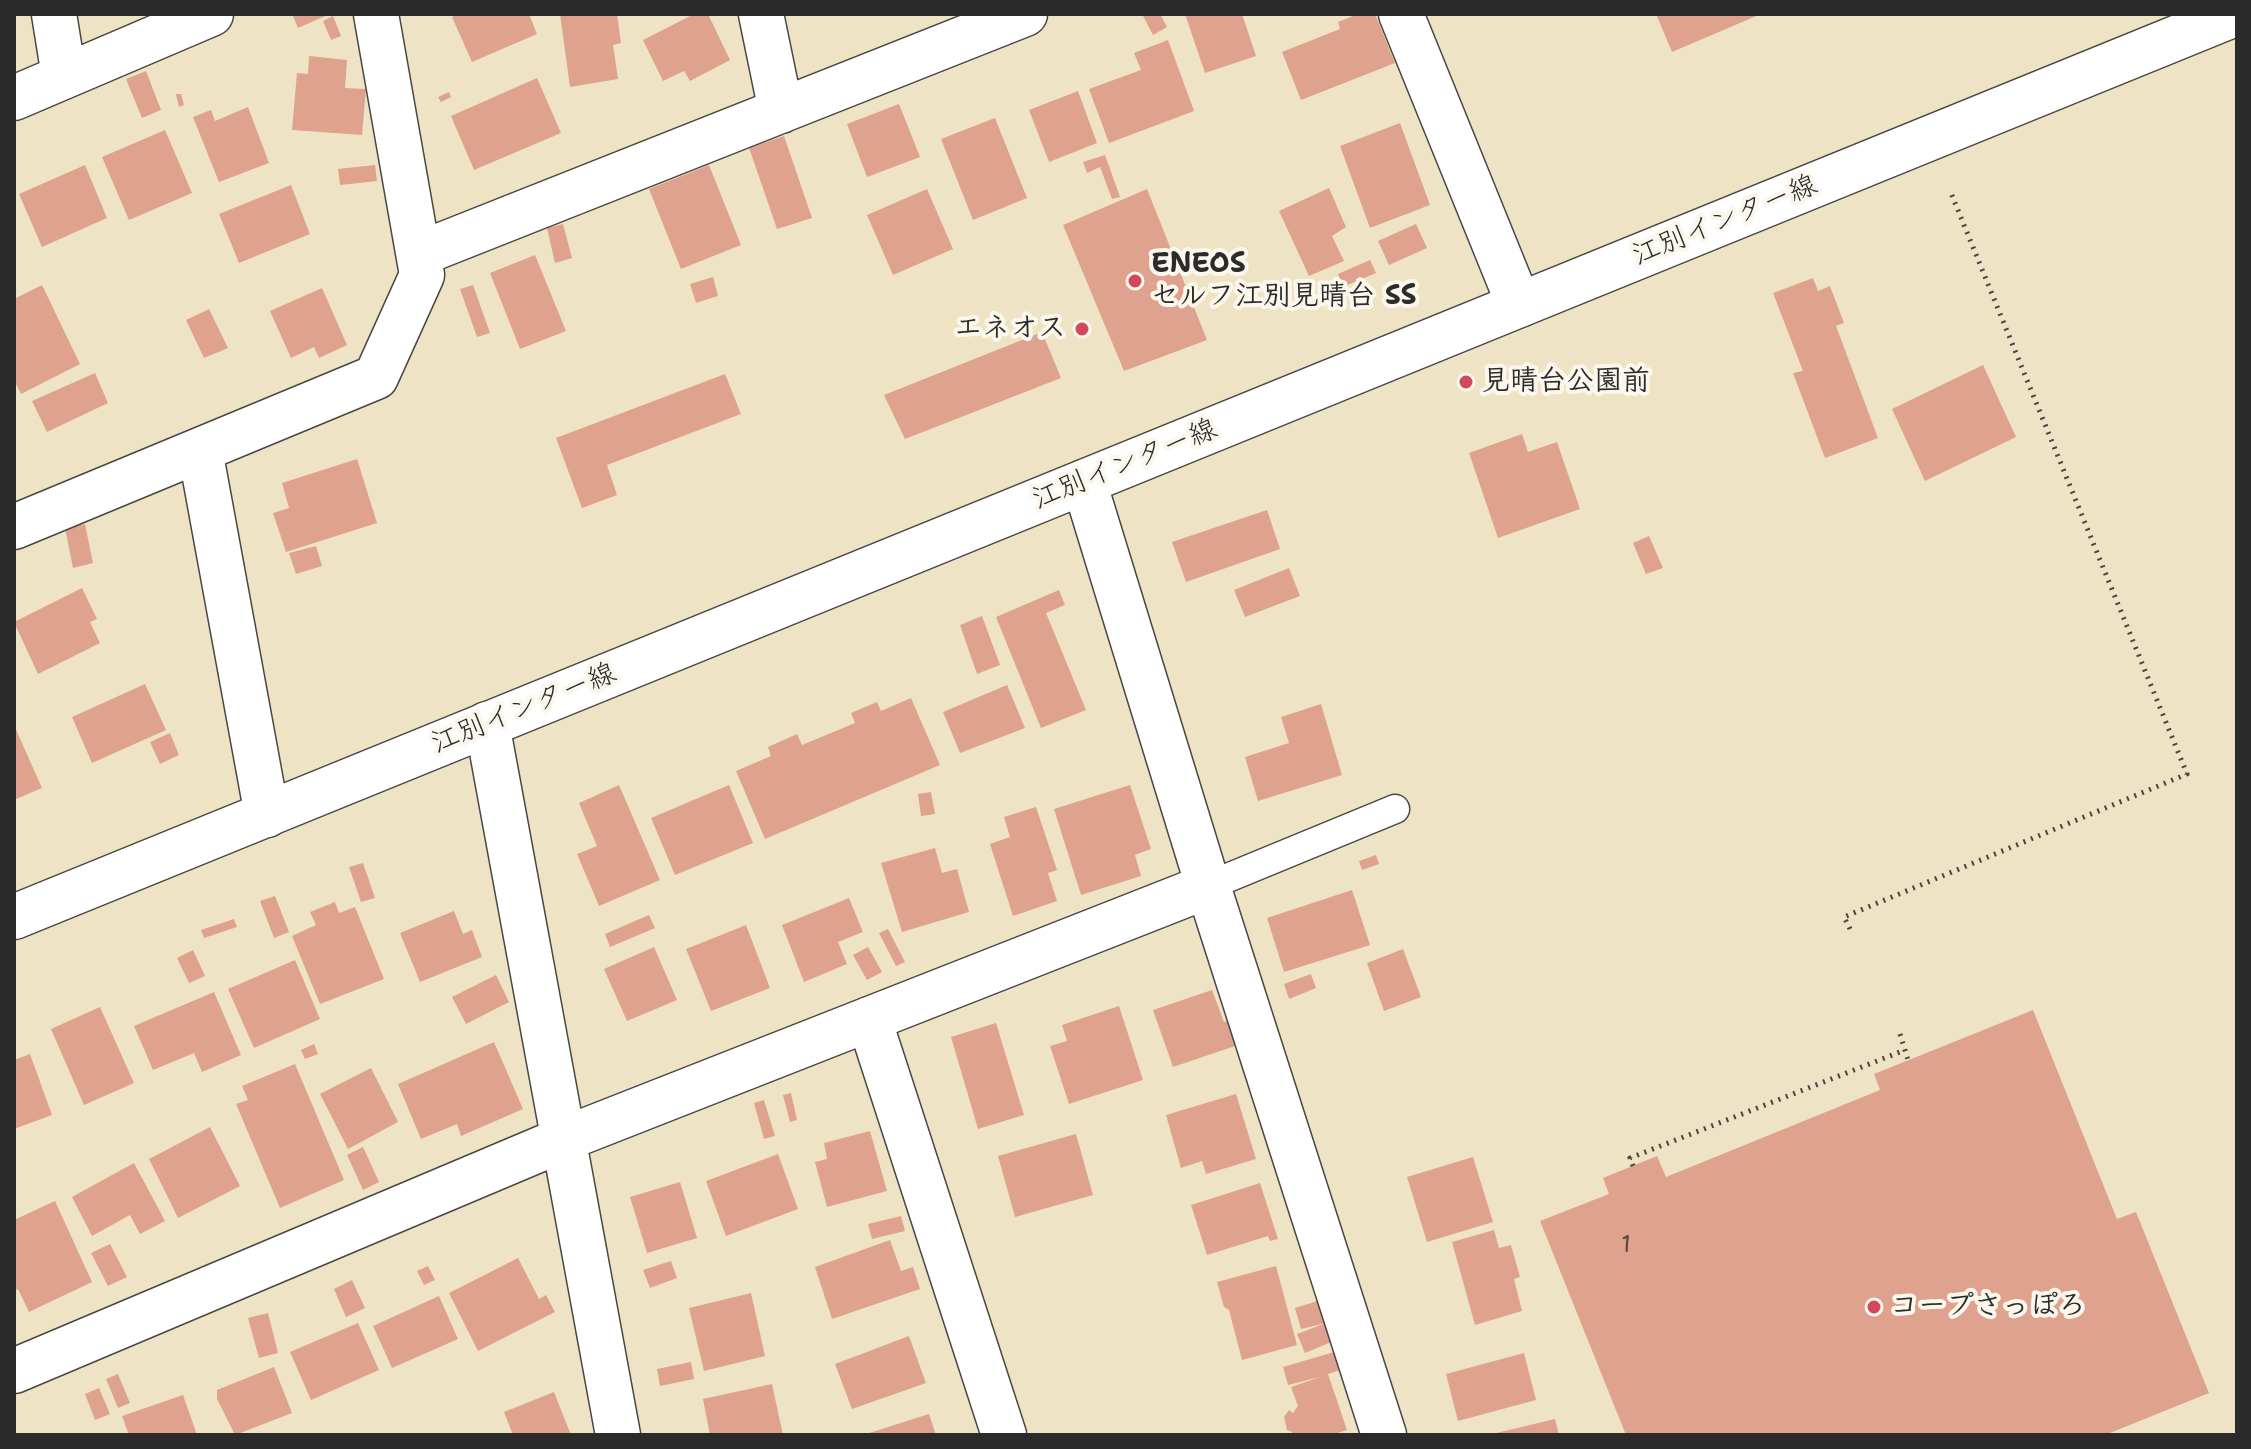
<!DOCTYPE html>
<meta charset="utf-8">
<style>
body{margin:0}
#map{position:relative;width:2251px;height:1449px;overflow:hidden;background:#eee4c5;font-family:"Shantell Sans",sans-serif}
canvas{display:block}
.frame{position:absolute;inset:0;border:16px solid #2b2b2b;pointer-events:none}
</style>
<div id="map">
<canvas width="2251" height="1449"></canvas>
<div class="frame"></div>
</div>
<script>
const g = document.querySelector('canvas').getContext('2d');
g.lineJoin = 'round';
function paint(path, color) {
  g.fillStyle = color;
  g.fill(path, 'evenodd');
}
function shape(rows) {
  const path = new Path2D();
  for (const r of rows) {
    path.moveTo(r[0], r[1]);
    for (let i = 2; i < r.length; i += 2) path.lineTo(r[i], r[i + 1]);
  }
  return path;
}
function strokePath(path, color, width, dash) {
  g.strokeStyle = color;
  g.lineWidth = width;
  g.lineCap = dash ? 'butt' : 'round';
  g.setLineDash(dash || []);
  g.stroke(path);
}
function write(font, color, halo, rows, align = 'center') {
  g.font = font + ' "Shantell Sans","Klee One",sans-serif';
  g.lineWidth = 8;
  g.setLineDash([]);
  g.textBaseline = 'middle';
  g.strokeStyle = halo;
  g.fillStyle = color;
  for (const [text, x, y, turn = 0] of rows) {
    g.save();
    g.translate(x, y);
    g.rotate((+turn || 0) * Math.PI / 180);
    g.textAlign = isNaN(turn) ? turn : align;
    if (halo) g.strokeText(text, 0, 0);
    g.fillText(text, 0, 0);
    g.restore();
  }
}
paint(shape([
 [297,14,330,14,298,28,293,16],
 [458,14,529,14,537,34,472,62,452,17],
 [560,14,617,14,621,43,613,45,618,79,570,87],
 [694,14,708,14,730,60,690,81,684,71,663,81,643,40],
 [1142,14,1160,14,1167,27,1153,35],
 [1185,14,1242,14,1256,56,1205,73],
 [1358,14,1375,14,1395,63,1301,100,1282,52,1340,29,1338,22],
 [1656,14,1761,14,1672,52],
 [333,16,341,36,331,40,323,21],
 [1168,40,1194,111,1109,143,1089,89,1141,70,1134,53],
 [309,56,347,60,345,88,366,89,362,135,292,130,297,73,308,74],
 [146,71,161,110,142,118,126,79],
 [537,78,561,133,474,170,451,116],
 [1078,91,1097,143,1049,162,1029,110],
 [449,92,451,97,441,102,438,97],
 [176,94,181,94,184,105,179,107],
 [899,104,920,157,867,177,847,124],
 [248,107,269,163,219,182,193,117,211,110,215,121],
 [995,118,1027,198,973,220,941,139],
 [1400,123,1430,205,1370,228,1340,146],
 [165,130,192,193,129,220,102,157],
 [784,136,812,218,777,229,749,148],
 [1105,155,1120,197,1112,199,1100,167,1087,173,1083,162],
 [85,165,107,218,42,247,19,194],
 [375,165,377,181,340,185,338,169],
 [709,165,741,245,681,269,649,189],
 [291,185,310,234,239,263,219,214],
 [1329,188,1346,227,1332,236,1344,261,1309,276,1279,211],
 [927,189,953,249,893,275,867,215],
 [1147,189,1207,340,1124,371,1063,225],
 [563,224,572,258,555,263,547,228],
 [1416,224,1427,248,1389,265,1378,241],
 [535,255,566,331,520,349,490,273],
 [1370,260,1376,273,1343,287,1338,274],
 [713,277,718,296,696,303,690,284],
 [1813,278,1818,291,1830,286,1844,323,1836,326,1878,438,1825,458,1793,373,1803,371,1773,293],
 [42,285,80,364,21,394,14,380,14,299],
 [473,285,490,333,477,337,460,289],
 [322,288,347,345,319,358,314,347,291,358,270,311],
 [209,309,228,348,204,358,186,320],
 [1042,332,1061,378,905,439,884,395],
 [1983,365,2016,437,1925,481,1892,409],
 [95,373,108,403,47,432,32,401],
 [725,374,741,414,607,465,617,495,582,508,556,438],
 [1522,434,1528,452,1557,442,1580,509,1498,538,1469,453],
 [357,459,377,523,286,552,273,513,289,508,282,483],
 [1267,510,1280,549,1186,582,1172,542],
 [85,524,93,563,73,568,65,528],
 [1649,536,1663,568,1646,574,1633,543],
 [316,546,322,566,296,574,289,553],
 [1289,568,1300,596,1245,617,1234,590],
 [82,588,97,619,90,622,100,643,38,674,14,622],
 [1059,590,1065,605,1046,613,1086,710,1041,728,996,617],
 [982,616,1000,665,977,674,960,625],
 [145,684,166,730,92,763,72,717],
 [1007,685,1025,728,960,753,943,712],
 [911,698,940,765,765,839,736,771,771,756,768,747,797,734,802,745,855,723,851,713,877,702,881,711],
 [1321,704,1342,775,1258,801,1245,757,1289,743,1281,717],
 [14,725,42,788,14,800],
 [170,733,179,755,160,764,150,742],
 [619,785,660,880,599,906,577,854,597,846,579,803],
 [729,785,753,843,675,875,651,818],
 [1130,785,1151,849,1135,855,1141,876,1081,895,1054,809],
 [931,792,935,814,921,816,918,794],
 [1036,807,1057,870,1048,873,1057,901,1013,916,990,844,1010,837,1004,817],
 [935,848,942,873,957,869,969,912,902,932,881,863],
 [1376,855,1379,864,1362,870,1359,861],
 [363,863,375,898,361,902,349,867],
 [1352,890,1370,945,1284,972,1267,918],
 [275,896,289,932,274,938,260,901],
 [849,898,863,932,838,942,847,964,804,982,782,925],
 [335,902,339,913,355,907,384,979,320,1004,292,936,316,925,310,912],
 [454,911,463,934,472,930,482,957,420,982,400,933],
 [649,915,655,928,610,947,605,934],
 [234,919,237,927,204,938,201,930],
 [746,925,770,988,711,1011,686,949],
 [888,929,905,962,896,966,879,933],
 [654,947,677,1000,627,1021,604,969],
 [868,947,882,972,867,980,853,955],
 [1403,949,1421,997,1384,1011,1367,963],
 [193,950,205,976,189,983,177,958],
 [295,960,320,1019,254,1048,228,989],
 [1311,974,1316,988,1289,999,1284,984],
 [496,975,509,1002,466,1024,452,997],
 [1212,990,1224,1022,1229,1020,1238,1045,1173,1067,1153,1010],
 [214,992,241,1055,202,1072,194,1053,153,1070,134,1026],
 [1119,1006,1143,1080,1069,1104,1050,1046,1067,1041,1062,1025],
 [100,1007,134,1083,84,1105,51,1029],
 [2033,1010,2117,1219,2136,1212,2209,1393,2105,1435,1626,1435,1540,1221,1609,1194,1603,1178,1657,1156,1666,1177,1880,1090,1874,1074],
 [996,1023,1024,1115,978,1129,951,1037],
 [494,1042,523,1109,461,1136,457,1124,421,1139,398,1084],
 [314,1044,318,1054,305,1059,301,1050],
 [30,1054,52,1115,14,1129,14,1060],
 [295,1064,344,1180,280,1208,236,1104,248,1100,242,1086],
 [371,1068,398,1122,348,1149,320,1094],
 [791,1093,797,1120,790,1122,783,1095],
 [1236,1094,1256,1159,1206,1174,1202,1161,1181,1168,1166,1115],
 [764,1100,775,1136,764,1139,754,1103],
 [210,1127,240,1186,178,1218,149,1159],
 [870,1131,887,1191,827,1207,815,1162,827,1159,824,1143],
 [1076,1134,1093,1195,1015,1217,998,1156],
 [363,1147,379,1182,363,1190,347,1155],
 [778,1154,798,1209,726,1236,706,1181],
 [1473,1157,1493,1222,1427,1242,1407,1177],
 [134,1163,165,1221,140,1234,130,1215,92,1236,72,1197],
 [680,1182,697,1238,647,1253,630,1197],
 [1260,1183,1278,1239,1270,1241,1268,1236,1207,1255,1191,1205],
 [55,1201,92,1282,29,1312,18,1289,14,1291,14,1220],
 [901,1216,905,1231,872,1239,868,1224],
 [1494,1230,1499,1248,1511,1245,1520,1277,1514,1279,1522,1311,1475,1325,1452,1242],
 [890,1240,901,1271,913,1267,920,1289,832,1319,815,1267],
 [110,1244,127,1277,108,1286,91,1253],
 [518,1258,539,1299,546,1295,555,1312,478,1351,449,1293],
 [671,1261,677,1278,650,1288,643,1270],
 [428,1266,435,1280,424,1285,417,1271],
 [1276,1266,1297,1345,1242,1360,1229,1310,1224,1307,1217,1282],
 [352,1280,365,1308,346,1317,334,1289],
 [751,1293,765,1356,704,1371,689,1308],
 [439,1296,458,1339,392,1368,373,1326],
 [1324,1299,1326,1323,1301,1329,1295,1308],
 [268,1313,278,1353,259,1358,248,1318],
 [358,1323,379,1370,311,1400,290,1352],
 [1326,1323,1334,1341,1305,1353,1297,1334],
 [909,1336,926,1383,852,1409,835,1364],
 [1334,1352,1340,1370,1328,1374,1347,1430,1331,1435,1293,1435,1292,1432,1287,1430,1284,1417,1289,1410,1293,1413,1298,1406,1291,1387,1320,1377,1288,1385,1283,1367],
 [1524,1353,1536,1400,1458,1421,1446,1374],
 [691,1362,694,1379,660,1386,657,1369],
 [274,1367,292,1413,235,1435,217,1399,217,1390],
 [118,1374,130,1403,118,1408,106,1379],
 [772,1384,783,1435,710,1435,703,1399],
 [99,1388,110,1414,95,1420,85,1394],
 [554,1392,571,1435,513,1435,504,1412],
 [183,1395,197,1435,129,1435,122,1416],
 [929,1414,936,1435,866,1435,866,1434],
 [1555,1419,1559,1435,1492,1435,1492,1434]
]), '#dfa28e');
const lane = shape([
 [1208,886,1395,809]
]);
const street = shape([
 [54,14,64,76],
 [761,14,781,111],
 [1401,14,1519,305],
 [14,98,211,14],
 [419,254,1025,14],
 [200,450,267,815],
 [1084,482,1208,886,1384,1435],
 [14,527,376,377,422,275,376,14],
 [487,724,618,1435],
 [869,1019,1004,1435],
 [14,1371,564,1139,1208,886]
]);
const primary = shape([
 [14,917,2235,14]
]);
strokePath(lane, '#484742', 31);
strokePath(street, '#484742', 47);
strokePath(primary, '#484742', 47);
strokePath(shape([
 [1850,929,1844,917,2187,774,1951,193],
 [1900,1034,1908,1060],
 [1633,1166,1630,1158,1905,1050]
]), '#484742', 5, [2, 6]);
strokePath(lane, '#fff', 28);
strokePath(street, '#fff', 44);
strokePath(primary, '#fff', 44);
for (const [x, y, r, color] of [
 [1135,281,8,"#d1495b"],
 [1082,329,8,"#d1495b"],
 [1466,382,8,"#d1495b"],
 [1874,1307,8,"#d1495b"]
]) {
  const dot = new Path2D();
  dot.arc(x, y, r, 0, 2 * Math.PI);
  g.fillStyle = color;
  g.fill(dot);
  strokePath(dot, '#fbf7ec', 3);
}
write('24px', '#584944', null, [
 ["1",1626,1246]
]);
write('28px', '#2b2b2b', '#fbf7ec', [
 ["江別インター線",1725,221,-22],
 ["江別インター線",1125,465,-22],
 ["江別インター線",524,709,-22]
]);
write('bold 28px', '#2b2b2b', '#fbf7ec', [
 ["ENEOS",1151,265],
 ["セルフ江別見晴台 SS",1151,297],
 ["エネオス",1066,329,"right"],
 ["見晴台公園前",1482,382],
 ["コープさっぽろ",1890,1307]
], 'left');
</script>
